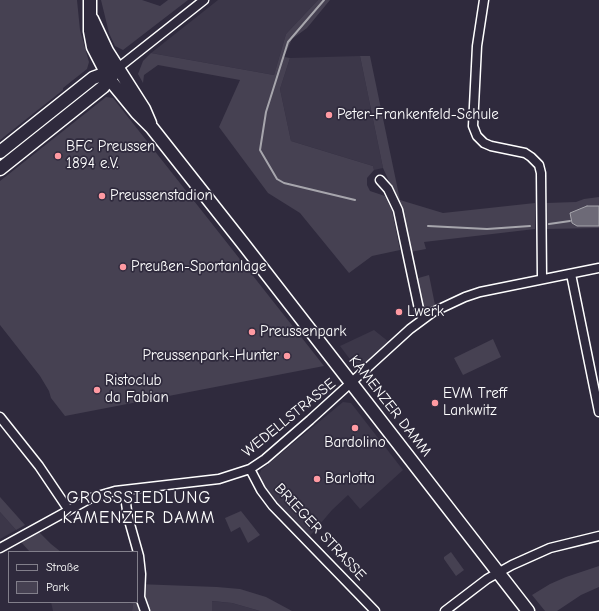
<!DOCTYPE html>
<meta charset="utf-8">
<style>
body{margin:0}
#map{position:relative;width:599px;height:611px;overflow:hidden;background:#2f2a3d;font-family:"Comic Neue",sans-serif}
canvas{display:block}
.legend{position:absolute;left:8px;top:551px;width:130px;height:52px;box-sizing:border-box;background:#2f2a3d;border:1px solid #827f8b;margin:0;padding:5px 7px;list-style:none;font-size:12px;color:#fff}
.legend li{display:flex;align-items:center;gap:8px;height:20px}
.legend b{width:20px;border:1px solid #827f8b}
</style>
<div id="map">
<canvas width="599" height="611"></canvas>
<ul class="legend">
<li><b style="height:5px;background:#2f2a3d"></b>Straße</li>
<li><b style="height:11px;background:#464152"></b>Park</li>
</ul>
</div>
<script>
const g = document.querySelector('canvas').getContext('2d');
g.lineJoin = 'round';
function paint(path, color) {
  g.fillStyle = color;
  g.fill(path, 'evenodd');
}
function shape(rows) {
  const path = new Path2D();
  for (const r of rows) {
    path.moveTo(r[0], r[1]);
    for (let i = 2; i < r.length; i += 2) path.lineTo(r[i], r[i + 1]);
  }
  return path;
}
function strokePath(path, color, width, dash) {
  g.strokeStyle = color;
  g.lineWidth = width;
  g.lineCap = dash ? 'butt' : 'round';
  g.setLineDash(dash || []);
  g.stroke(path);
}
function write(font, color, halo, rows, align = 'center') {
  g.font = font + ' "Comic Neue",sans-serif';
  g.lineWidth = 3.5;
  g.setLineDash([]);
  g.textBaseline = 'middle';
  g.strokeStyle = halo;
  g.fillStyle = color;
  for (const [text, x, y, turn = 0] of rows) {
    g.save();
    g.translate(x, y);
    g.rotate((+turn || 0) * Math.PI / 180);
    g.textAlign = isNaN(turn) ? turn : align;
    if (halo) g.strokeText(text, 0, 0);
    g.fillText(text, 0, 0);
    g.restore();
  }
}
paint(shape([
 [218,0,318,0,286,34,274,75,151,53],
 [360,56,383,168,374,170,373,166,291,141,280,89,290,58],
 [374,330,389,342,363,367,355,366,340,346],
 [343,402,351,403,403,470,360,509,348,495,332,510,309,537,275,501,259,477,261,470],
 [0,512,16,530,0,539],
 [211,601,232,603,260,611,212,611],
 [51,602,124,602,133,604,132,611,53,611]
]), '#3c3749');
paint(shape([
 [0,0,77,0,80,30,89,62,87,69,63,88,63,90,0,140],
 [101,0,142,0,160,6,168,0,188,0,123,50,115,46,109,33],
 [318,0,330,0,307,28,292,39,284,57,290,58,280,89,291,141,373,166,374,170,367,178,367,185,370,191,385,196,392,211,400,250,372,256,349,273,300,213,268,193,219,127,240,80,158,65,144,75,143,83,138,74,143,61,151,53,274,75,286,34],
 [360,56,370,56,400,200,443,213,535,203,535,229,424,242,426,249,410,252,402,210,383,168],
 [106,97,113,98,324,366,65,416,51,398,49,391,40,376,0,325,0,181],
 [599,197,599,228,544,229,546,203,576,202,584,199],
 [429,275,435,305,426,310,422,308,415,279],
 [493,339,501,357,463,375,454,358],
 [0,497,25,525,16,530,0,512],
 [241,511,260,535,248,543,240,527,231,532,225,518],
 [38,531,51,544,61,552,30,552,21,542],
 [451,552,464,570,456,576,444,559,444,557],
 [599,566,599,587,581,595,557,611,545,611,532,595,550,584,566,577],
 [137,584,217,587,240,589,266,597,292,611,260,611,232,603,212,601,212,611,132,611,133,604,124,602,137,602]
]), '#464152');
const water = shape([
 [587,206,599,206,599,226,577,226,572,223,570,213,587,206]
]);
paint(water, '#6d6a77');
strokePath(water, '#a7a6ad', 1);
strokePath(shape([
 [324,0,288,42,266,112,260,150,277,179,284,183,355,200],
 [549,224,570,221],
 [428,226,487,229,530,226]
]), '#a7a6ad', 2);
const street = shape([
 [484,0,477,46,473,126,477,136,484,143,491,146,525,153,531,157,539,165,541,173,542,278],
 [118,68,204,0],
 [380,180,388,189,398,210,419,309,423,319],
 [571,274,599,412],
 [0,417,39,466,68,509],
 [250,469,261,490,273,506,375,611],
 [124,490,128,517,139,556,141,574,140,597,145,611],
 [0,548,91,498,115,491,219,479,250,469,265,459,310,420,410,329,433,312,465,297,480,292,599,268],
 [445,611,487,579,512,565,550,548,599,536]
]);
const secondary = shape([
 [90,0,90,31,93,47,110,80,137,113,152,128,245,246,528,611],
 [92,19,107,51,144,109,150,123],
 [0,152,93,78,112,71],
 [0,169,103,87,118,68]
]);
strokePath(street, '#fff', 11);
strokePath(secondary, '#fff', 15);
strokePath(street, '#2f2a3d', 8);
strokePath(secondary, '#2f2a3d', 12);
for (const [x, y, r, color] of [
 [329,115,4,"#ff9aa2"],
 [58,156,4,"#ff9aa2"],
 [102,196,4,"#ff9aa2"],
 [123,267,4,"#ff9aa2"],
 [399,312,4,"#ff9aa2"],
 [252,332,4,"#ff9aa2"],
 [287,356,4,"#ff9aa2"],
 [97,390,4,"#ff9aa2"],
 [435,403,4,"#ff9aa2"],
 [355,428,4,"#ff9aa2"],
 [317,479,4,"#ff9aa2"]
]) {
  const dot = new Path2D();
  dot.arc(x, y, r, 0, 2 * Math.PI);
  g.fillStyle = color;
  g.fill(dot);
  strokePath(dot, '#2f2a3d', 1.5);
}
write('15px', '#fff', '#2f2a3d', [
 ["Peter-Frankenfeld-Schule",337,115],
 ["BFC Preussen",66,147],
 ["1894 e.V.",66,164],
 ["Preussenstadion",110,196],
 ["Preußen-Sportanlage",131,267],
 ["Lwerk",407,312],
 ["Preussenpark",260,332],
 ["Preussenpark-Hunter",279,356,"right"],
 ["Ristoclub",105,381],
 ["da Fabian",105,398],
 ["EVM Treff",443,394],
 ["Lankwitz",443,411],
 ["Bardolino",355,443,"center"],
 ["Barlotta",325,479]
], 'left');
write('15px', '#fff', '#2f2a3d', [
 ["KAMENZER DAMM",390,406,52],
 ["WEDELLSTRASSE",289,418,-39],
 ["BRIEGER STRASSE",320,532,47]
]);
g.letterSpacing = '1px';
write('17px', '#fff', '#2f2a3d', [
 ["GROSSSIEDLUNG",139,498],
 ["KAMENZER DAMM",139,518]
]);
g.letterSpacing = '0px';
</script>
